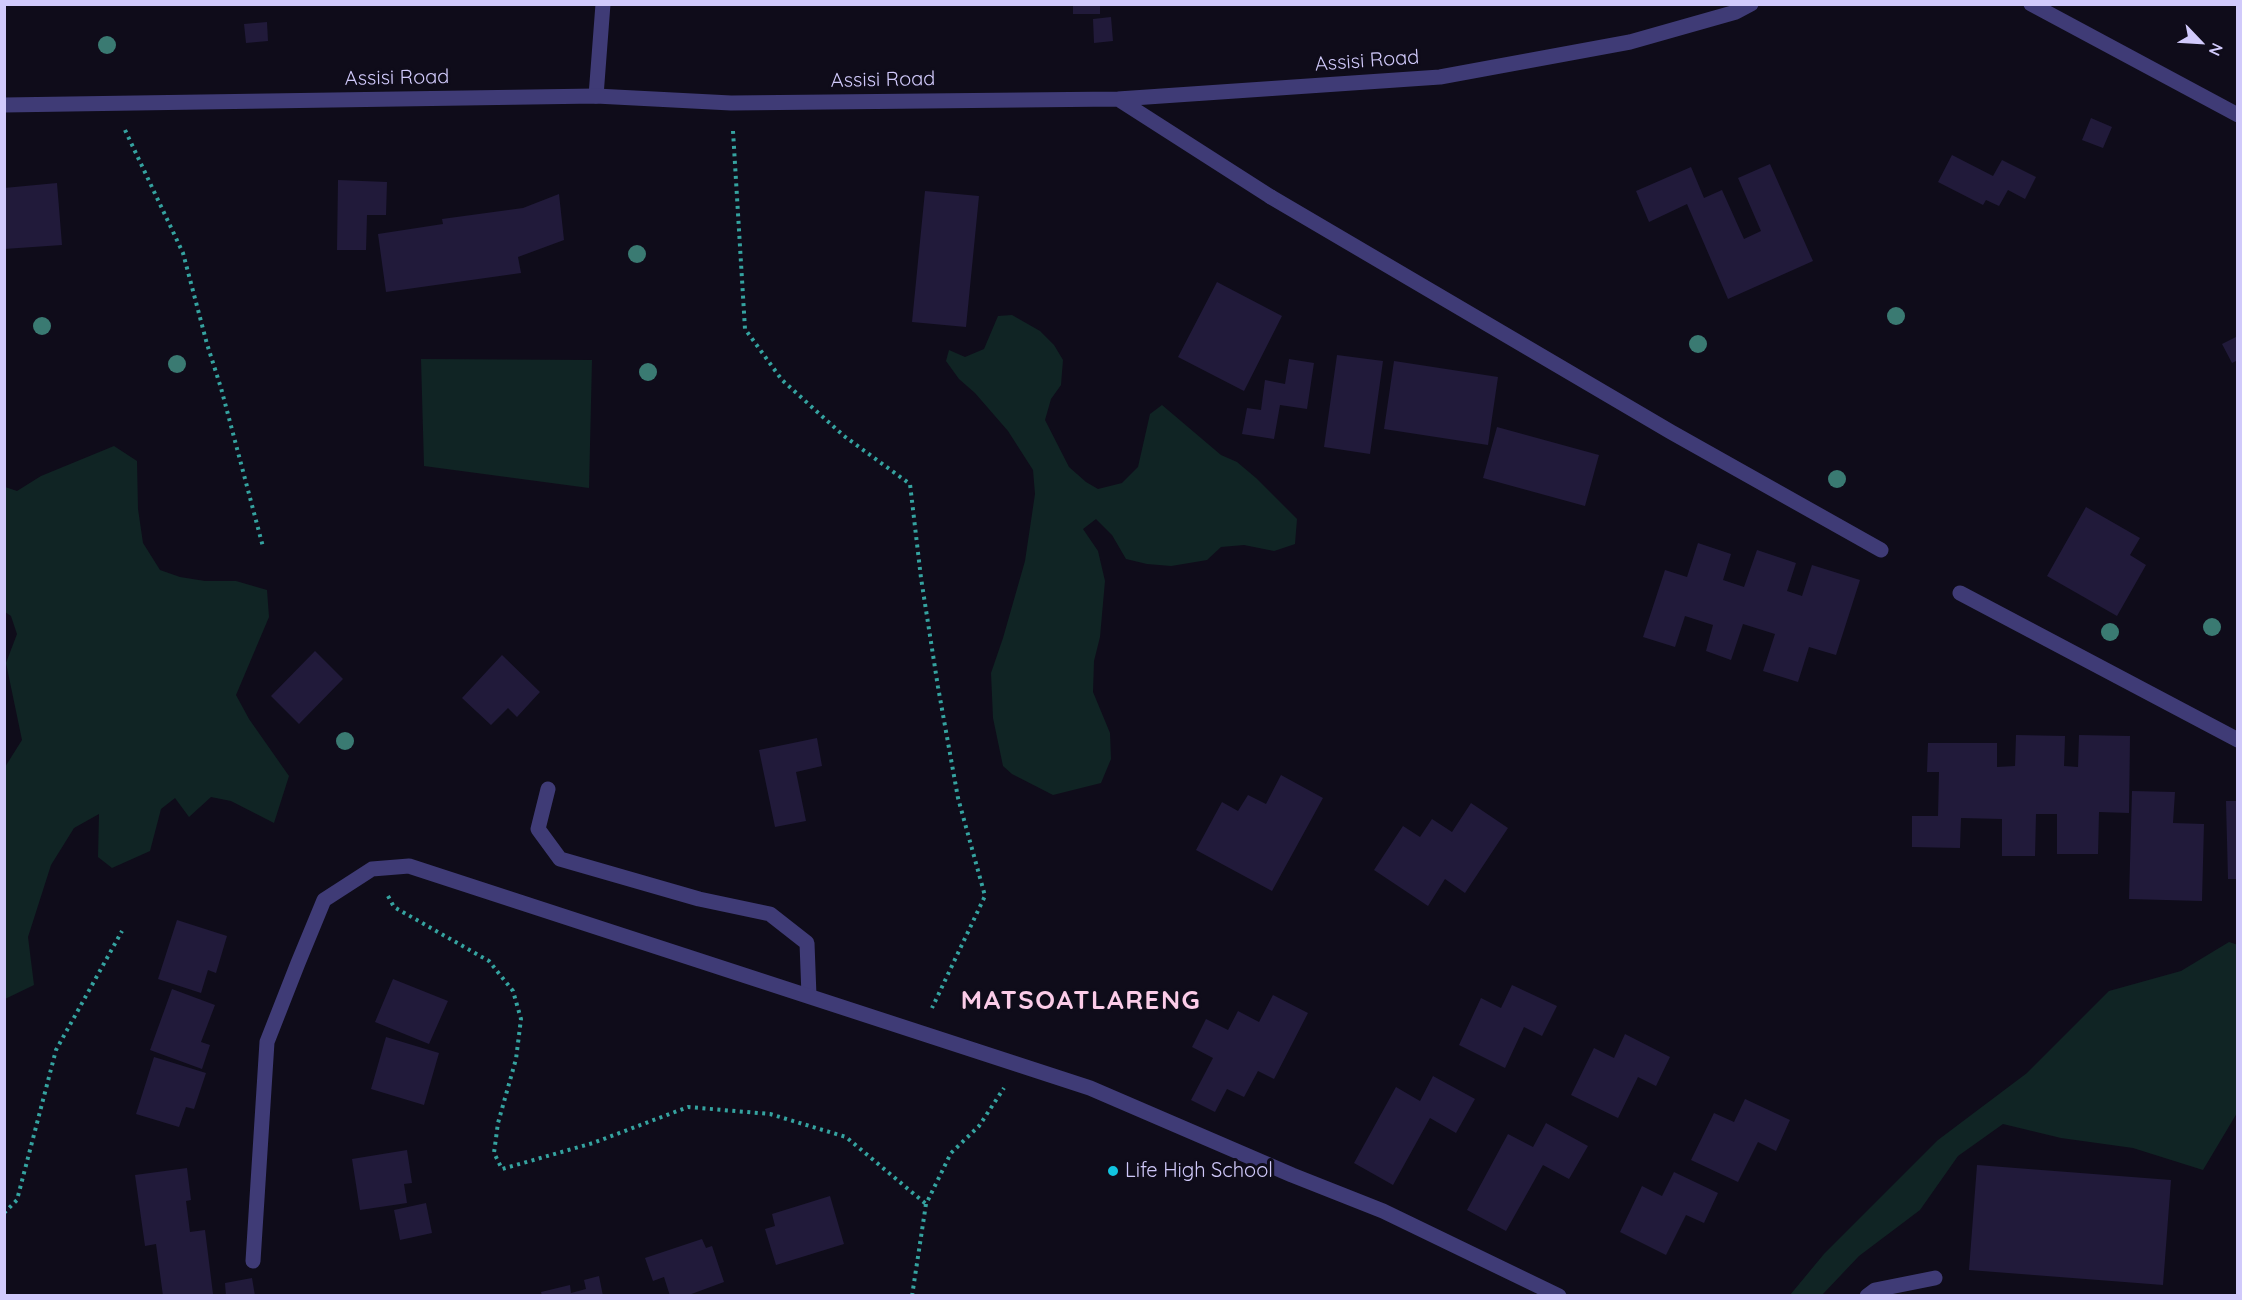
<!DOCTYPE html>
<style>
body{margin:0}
#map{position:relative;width:2242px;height:1300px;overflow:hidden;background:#0f0c1a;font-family:Quicksand,sans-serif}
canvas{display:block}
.frame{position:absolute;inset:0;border:6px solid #d1cafb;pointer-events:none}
.north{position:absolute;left:2170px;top:12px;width:60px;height:60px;-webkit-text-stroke:4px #0f0c1a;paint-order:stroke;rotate:115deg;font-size:16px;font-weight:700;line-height:24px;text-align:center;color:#d1cafb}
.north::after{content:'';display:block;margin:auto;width:21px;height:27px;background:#d1cafb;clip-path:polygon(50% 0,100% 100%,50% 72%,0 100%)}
</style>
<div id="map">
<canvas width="2242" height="1300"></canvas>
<div class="frame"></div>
<div class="north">N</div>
</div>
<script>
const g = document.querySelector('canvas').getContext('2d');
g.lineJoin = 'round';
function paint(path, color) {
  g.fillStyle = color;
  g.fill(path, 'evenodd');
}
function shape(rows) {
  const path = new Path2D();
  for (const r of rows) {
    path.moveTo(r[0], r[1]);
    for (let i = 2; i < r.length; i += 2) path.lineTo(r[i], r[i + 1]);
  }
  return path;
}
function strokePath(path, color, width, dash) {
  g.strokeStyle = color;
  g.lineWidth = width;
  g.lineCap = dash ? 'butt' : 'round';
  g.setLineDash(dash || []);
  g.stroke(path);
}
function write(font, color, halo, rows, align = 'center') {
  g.font = font + ' Quicksand,sans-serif';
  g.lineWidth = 6;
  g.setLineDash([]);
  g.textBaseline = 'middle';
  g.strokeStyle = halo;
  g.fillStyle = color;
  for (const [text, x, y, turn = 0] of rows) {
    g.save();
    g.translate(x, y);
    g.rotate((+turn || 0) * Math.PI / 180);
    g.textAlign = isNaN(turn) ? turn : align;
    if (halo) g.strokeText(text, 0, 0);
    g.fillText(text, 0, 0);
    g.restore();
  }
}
paint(shape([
 [1012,315,1040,331,1054,345,1063,360,1061,385,1051,399,1045,420,1069,467,1086,482,1098,489,1122,483,1138,467,1150,414,1162,405,1221,455,1237,462,1256,478,1297,519,1295,544,1274,551,1244,545,1221,547,1207,560,1171,566,1147,564,1126,559,1112,535,1096,519,1083,529,1098,551,1105,581,1100,637,1094,661,1093,692,1110,733,1111,759,1101,783,1053,795,1012,774,1003,766,993,718,991,673,1003,638,1025,561,1035,494,1033,470,1008,431,975,393,959,379,946,361,949,350,965,357,984,349,998,316],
 [421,359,592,360,589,488,424,466],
 [114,446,137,461,138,509,143,543,160,570,180,577,205,581,236,581,267,590,269,617,236,695,249,719,289,776,274,823,231,801,211,797,189,817,175,798,161,809,150,851,112,868,98,857,99,814,74,828,51,865,28,937,34,985,5,999,5,767,22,740,6,663,17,634,11,616,5,612,5,487,17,491,41,476],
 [2229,942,2238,945,2237,1113,2203,1170,2133,1148,2061,1138,2003,1124,1958,1156,1920,1210,1859,1256,1822,1295,1790,1295,1824,1254,1938,1140,2027,1073,2109,991,2181,971]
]), '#102424');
paint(shape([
 [1073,4,1100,4,1100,14,1073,14],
 [1111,17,1113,41,1094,43,1093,19],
 [267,22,268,41,246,43,244,24],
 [2091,118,2112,127,2103,148,2082,140],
 [1952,155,1993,176,2002,160,2036,177,2025,199,2008,190,1999,206,1986,200,1983,205,1938,182],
 [1770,164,1813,261,1728,299,1687,204,1649,222,1636,191,1691,167,1704,198,1722,190,1744,239,1761,231,1738,178],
 [338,180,387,182,386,215,367,215,366,250,337,250],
 [57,183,62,245,4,249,4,188],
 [925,191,979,196,966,327,912,322],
 [559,194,564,240,518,257,521,273,386,292,378,234,443,224,442,219,523,208],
 [1217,282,1282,316,1244,391,1178,357],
 [2238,336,2238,360,2232,363,2222,344],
 [1337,355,1383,361,1370,454,1324,447],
 [1289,359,1314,363,1307,409,1280,405,1274,439,1242,434,1247,408,1261,410,1265,380,1285,384],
 [1394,361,1498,377,1488,445,1384,429],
 [1497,427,1599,455,1585,506,1483,478],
 [2086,507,2140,538,2130,555,2146,565,2117,616,2047,576],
 [1698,543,1731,554,1723,580,1744,587,1757,550,1796,563,1787,591,1802,596,1812,565,1860,580,1836,655,1809,647,1798,682,1763,671,1775,634,1743,624,1731,660,1706,651,1713,625,1685,616,1675,647,1643,637,1665,570,1687,577],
 [315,651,343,679,299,724,271,696],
 [502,655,540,692,517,717,508,708,491,725,462,698],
 [2016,735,2065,736,2064,766,2078,767,2079,735,2130,736,2129,813,2099,812,2098,854,2057,854,2057,814,2036,814,2035,856,2002,856,2002,819,1961,818,1960,848,1912,847,1912,816,1938,816,1939,772,1927,772,1928,743,1997,743,1997,767,2015,766],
 [817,738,822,766,796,772,806,821,775,827,759,750],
 [1281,775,1323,798,1272,891,1196,850,1222,802,1238,811,1248,795,1266,804],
 [2132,791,2175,792,2173,823,2204,824,2202,901,2129,899],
 [2226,801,2238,801,2238,879,2228,879],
 [1471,803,1508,828,1465,893,1445,879,1428,906,1374,870,1403,826,1420,837,1432,819,1452,832],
 [177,920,227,936,216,973,208,970,201,993,158,979],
 [393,979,448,1001,429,1044,375,1022],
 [1512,985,1557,1006,1542,1036,1524,1027,1505,1068,1459,1045,1481,998,1501,1008],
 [172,989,215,1005,201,1042,210,1045,202,1069,150,1050],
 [1273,995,1308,1013,1274,1079,1258,1071,1244,1097,1227,1089,1215,1112,1191,1100,1213,1058,1192,1047,1206,1019,1228,1030,1238,1011,1259,1022],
 [1625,1034,1670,1057,1656,1086,1638,1077,1618,1118,1571,1095,1594,1048,1614,1058],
 [386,1037,439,1053,424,1105,371,1089],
 [154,1057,206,1073,194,1109,186,1107,179,1127,136,1114],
 [1433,1076,1475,1099,1456,1133,1430,1118,1393,1185,1354,1163,1396,1087,1420,1101],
 [1745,1099,1790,1120,1776,1151,1758,1142,1738,1182,1691,1160,1714,1113,1734,1122],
 [1546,1123,1588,1146,1569,1179,1543,1165,1506,1231,1467,1210,1508,1134,1533,1147],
 [407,1150,412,1183,404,1184,407,1203,360,1210,352,1159],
 [1977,1165,2171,1180,2163,1285,1969,1270],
 [187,1168,191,1200,186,1201,190,1232,205,1230,213,1294,163,1296,156,1244,145,1246,135,1175],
 [1674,1172,1718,1193,1704,1223,1686,1215,1666,1255,1620,1232,1642,1186,1662,1196],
 [830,1196,844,1244,776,1265,765,1229,775,1226,772,1214],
 [426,1203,432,1233,400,1240,394,1210],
 [702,1239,706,1248,712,1246,724,1282,686,1296,670,1296,664,1277,653,1281,645,1258],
 [599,1276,603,1296,542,1296,541,1292,570,1285,571,1293,586,1289,584,1280],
 [252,1278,255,1296,226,1296,225,1283]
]), '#211a3a');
strokePath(shape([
 [125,130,183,253,207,344,221,388,263,547],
 [733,131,745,329,782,380,844,436,910,484,921,578,938,687,958,798,985,896,932,1008],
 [388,896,394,907,489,961,513,991,521,1019,516,1059,498,1123,494,1153,502,1169,593,1143,688,1107,770,1114,846,1137,926,1204],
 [4,1213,17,1200,56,1050,122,931],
 [912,1296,926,1204,951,1153,979,1126,1004,1088]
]), '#35a3a0', 4, [3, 4.5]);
strokePath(shape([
 [596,96,603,4],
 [1271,197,1671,432,1881,550],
 [548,789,538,829,560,859,699,899,770,914,807,943,809,996],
 [1867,1296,1875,1290,1935,1278]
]), '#3f3b76', 15);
strokePath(shape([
 [2031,4,2238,115],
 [1118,99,1271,197],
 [4,105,596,96,731,103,1118,99,1440,77,1630,42,1736,12,1751,4],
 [1960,593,2238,740],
 [253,1261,267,1042,298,963,324,900,372,869,409,866,1090,1088,1292,1175,1383,1211,1559,1296]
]), '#3f3b76', 15);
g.fillStyle = '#3a7a72';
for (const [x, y] of [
 [107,45],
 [637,254],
 [1896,316],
 [42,326],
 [1698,344],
 [177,364],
 [648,372],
 [1837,479],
 [2212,627],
 [2110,632],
 [345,741]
]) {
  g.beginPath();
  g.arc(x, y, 9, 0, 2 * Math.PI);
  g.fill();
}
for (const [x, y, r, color] of [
 [1113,1171,6,"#11c4e0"]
]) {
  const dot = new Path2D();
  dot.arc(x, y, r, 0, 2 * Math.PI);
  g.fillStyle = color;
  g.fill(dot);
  strokePath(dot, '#0f0c1a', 2);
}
write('20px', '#d1cafb', '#0f0c1a', [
 ["Assisi Road",1367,61,-4],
 ["Assisi Road",397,78,-1],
 ["Assisi Road",883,80,-1]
]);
write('20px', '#d1cafb', '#0f0c1a', [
 ["Life High School",1125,1171]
], 'left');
g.letterSpacing = '1.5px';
write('bold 26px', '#fbcce8', '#0f0c1a', [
 ["MATSOATLARENG",1081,1001]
]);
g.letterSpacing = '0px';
</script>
